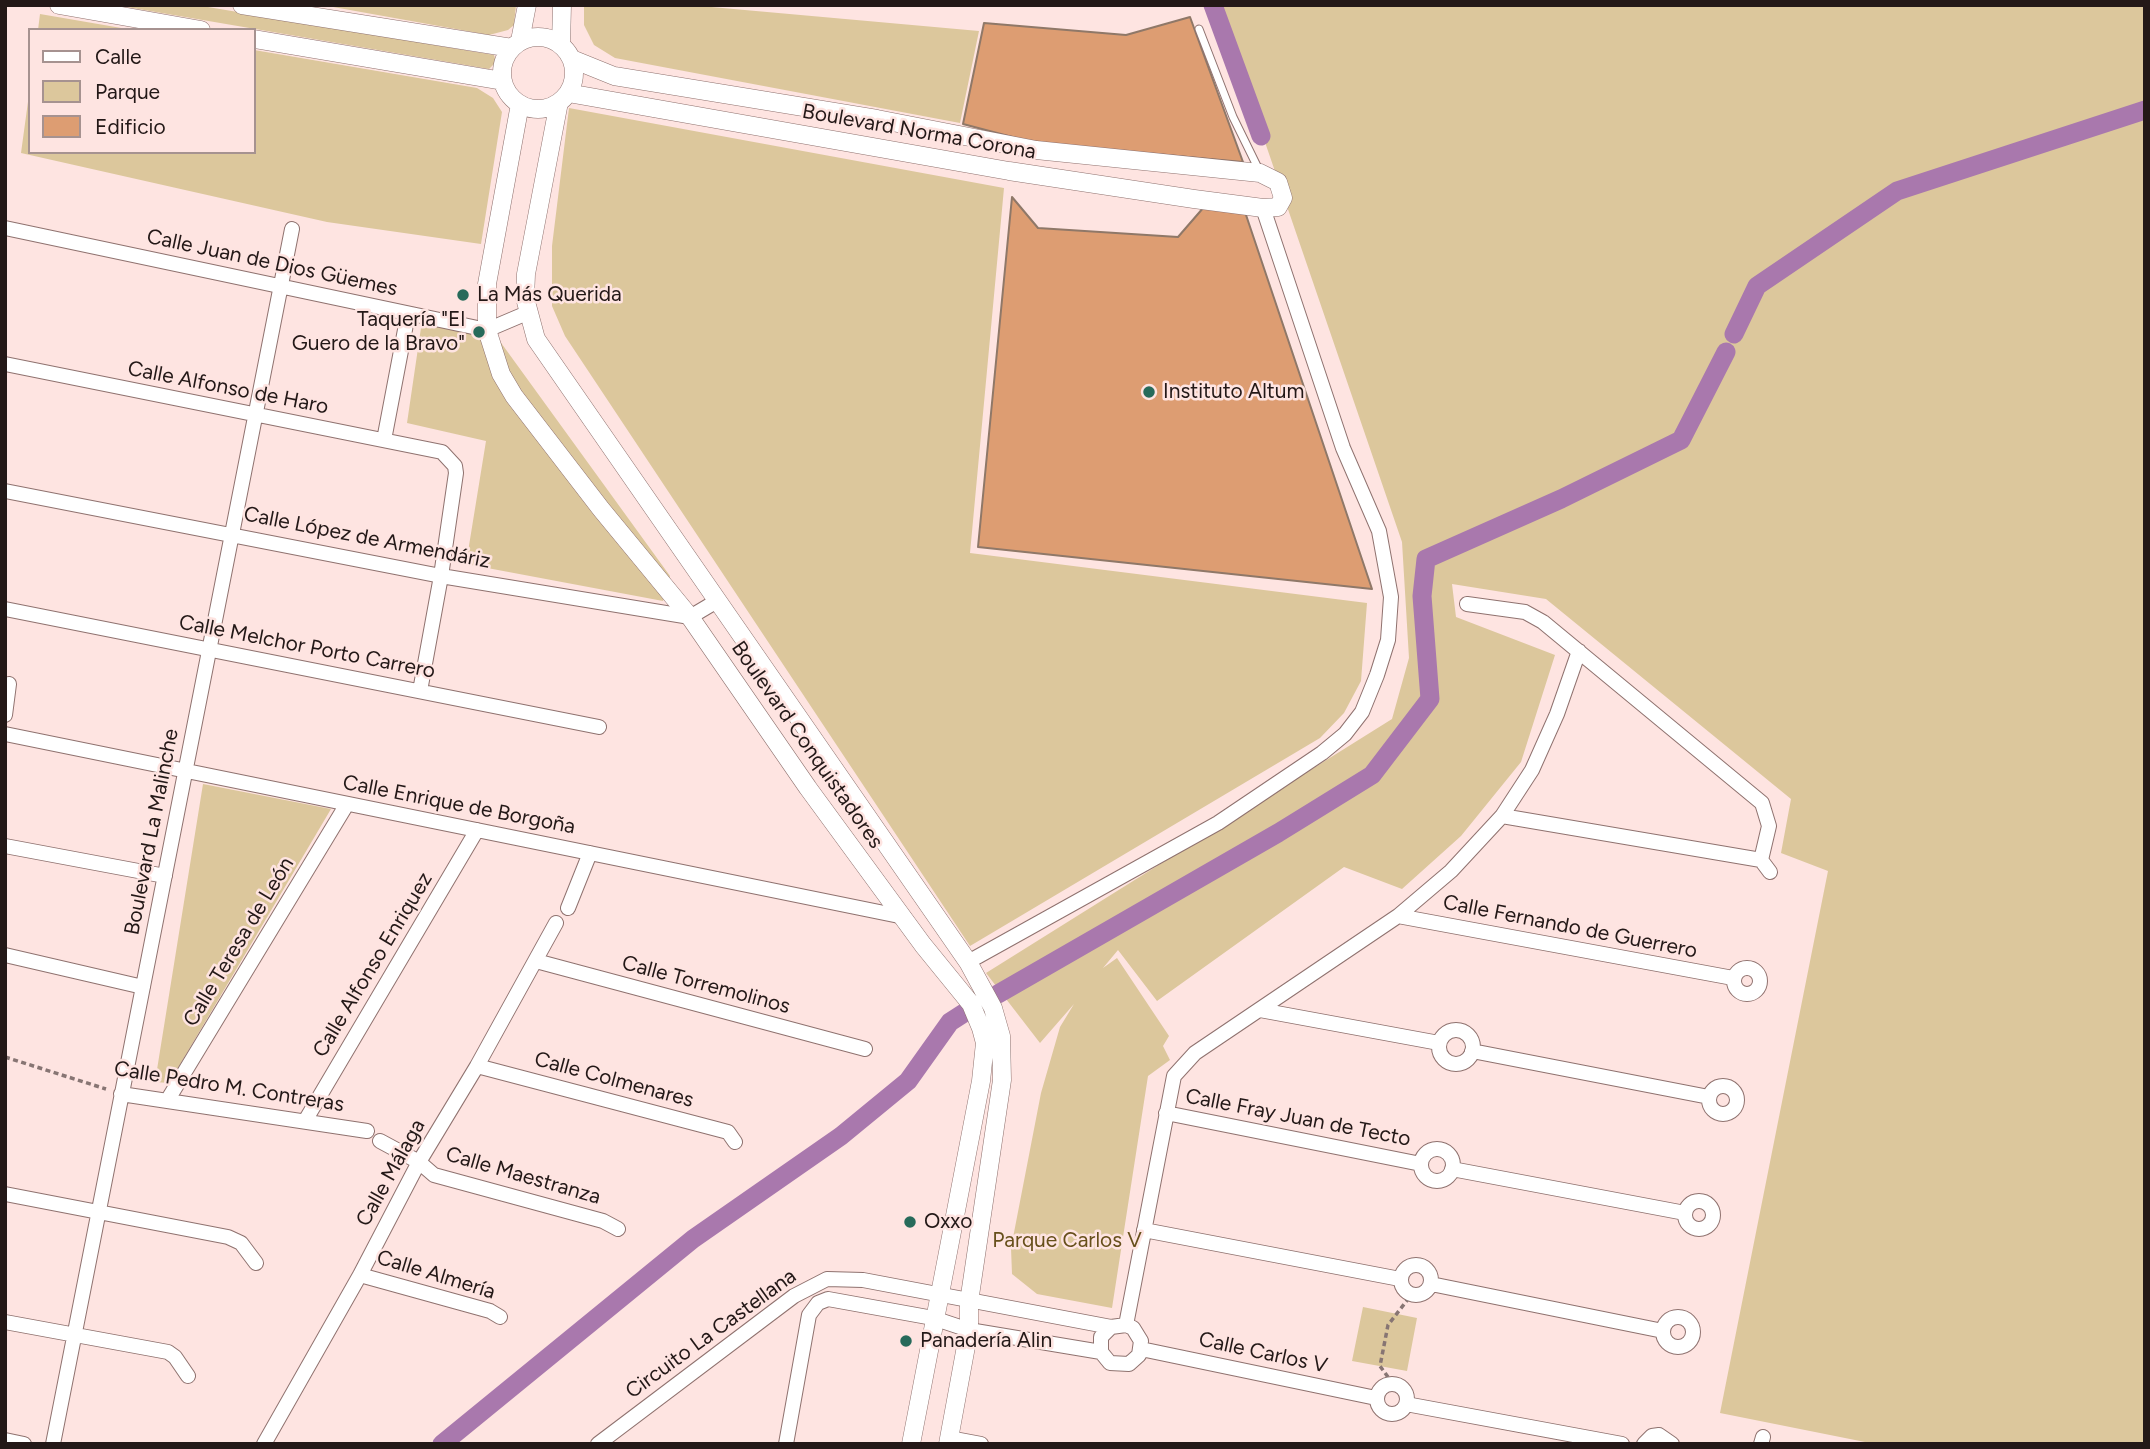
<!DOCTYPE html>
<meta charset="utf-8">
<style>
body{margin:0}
#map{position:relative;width:2150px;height:1449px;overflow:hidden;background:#fee4e1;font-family:Figtree,sans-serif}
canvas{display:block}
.frame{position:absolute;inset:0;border:7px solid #231817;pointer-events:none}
.legend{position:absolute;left:28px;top:28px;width:228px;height:126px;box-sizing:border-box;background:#fee4e1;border:2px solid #a69290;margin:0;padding:9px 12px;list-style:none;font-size:21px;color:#231817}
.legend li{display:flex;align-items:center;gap:14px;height:35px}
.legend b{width:35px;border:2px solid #a69290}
</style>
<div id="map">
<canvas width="2150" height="1449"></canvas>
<div class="frame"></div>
<ul class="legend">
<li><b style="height:9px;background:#fff"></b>Calle</li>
<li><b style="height:19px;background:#dcc79c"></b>Parque</li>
<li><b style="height:19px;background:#dd9d72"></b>Edificio</li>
</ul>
</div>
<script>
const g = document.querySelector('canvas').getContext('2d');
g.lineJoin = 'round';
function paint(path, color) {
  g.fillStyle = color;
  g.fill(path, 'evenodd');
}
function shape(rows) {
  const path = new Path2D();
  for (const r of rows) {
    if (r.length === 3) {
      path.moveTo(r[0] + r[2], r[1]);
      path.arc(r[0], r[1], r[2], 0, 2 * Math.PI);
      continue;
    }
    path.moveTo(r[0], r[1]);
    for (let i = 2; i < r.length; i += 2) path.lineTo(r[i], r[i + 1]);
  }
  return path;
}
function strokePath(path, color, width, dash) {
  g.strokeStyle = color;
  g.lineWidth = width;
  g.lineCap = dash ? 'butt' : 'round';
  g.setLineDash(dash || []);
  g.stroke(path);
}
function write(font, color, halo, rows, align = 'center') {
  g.font = font + ' Figtree,sans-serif';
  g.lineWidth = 5;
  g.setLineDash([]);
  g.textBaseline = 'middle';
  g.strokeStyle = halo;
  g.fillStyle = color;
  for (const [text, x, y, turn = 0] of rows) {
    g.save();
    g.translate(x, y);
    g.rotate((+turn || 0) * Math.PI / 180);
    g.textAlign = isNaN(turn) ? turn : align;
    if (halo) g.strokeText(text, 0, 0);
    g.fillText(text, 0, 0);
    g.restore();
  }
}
paint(shape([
 [115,5,196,5,494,55,496,62,489,69],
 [322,5,516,5,514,25,508,30,489,35],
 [584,5,689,5,979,31,960,123,615,58,594,45,584,25],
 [1218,5,2145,5,2145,1444,1875,1444,1720,1413,1828,871,1781,853,1791,799,1546,599,1452,584,1456,617,1555,655,1521,762,1461,836,1402,889,1344,867,1157,1001,1118,950,1103,968,1117,958,1169,1036,1163,1046,1170,1060,1148,1076,1112,1308,1037,1294,1012,1274,1011,1248,1041,1093,1060,1027,1074,1004,1040,1043,986,973,1392,719,1409,658,1402,542],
 [40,14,133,30,38,30],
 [254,50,477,88,493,98,502,112,481,244,327,222,21,153,30,87,30,152,254,152],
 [569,108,1004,188,970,553,1367,603,1361,681,1344,713,1320,738,970,946,565,336,552,306,552,246],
 [422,321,499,340,670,576,663,601,466,564,486,441,407,423],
 [203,784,331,809,169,1083,155,1082],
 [1363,1307,1417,1318,1407,1371,1352,1361]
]), '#dcc79c');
strokePath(shape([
 [1213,5,1261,136],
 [1734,334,1757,286,1897,191,2145,110],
 [998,994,1278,833,1372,775,1430,699,1422,596,1426,559,1561,499,1681,440,1726,352],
 [442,1444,693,1239,841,1136,908,1081,950,1022,964,1013]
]), '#a978ad', 19);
const building = shape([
 [1190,17,1243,162,1035,143,963,124,984,23,1126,35,1190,17],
 [1012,197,1038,228,1178,237,1204,207,1244,209,1372,589,978,547,1012,197]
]);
paint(building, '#dd9d72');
strokePath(building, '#8f7868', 2);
const service = shape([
 [1199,29,1233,117,1259,170]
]);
const minor = shape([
 [5,228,487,330,527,313],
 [5,364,442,452,455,466,456,473,441,576,420,691],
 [384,440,408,314],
 [5,491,441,576,690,617,717,601],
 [1467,604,1525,612,1543,622,1762,803,1769,826,1761,860],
 [5,609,599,727],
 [5,715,9,684],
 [5,734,904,917],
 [1502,816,1761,860,1770,872],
 [5,846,165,876],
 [568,908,590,853],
 [1398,916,1733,978],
 [5,955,143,987],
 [536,961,865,1049],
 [968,962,1218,823,1322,753,1345,734,1362,712,1377,675,1388,640,1391,597,1379,531,1343,448,1263,208],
 [1747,981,13],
 [1260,1010,1439,1043],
 [1456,1047,17],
 [1472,1051,1709,1097],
 [477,1066,728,1132,735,1142],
 [1723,1100,14],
 [121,1094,367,1131],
 [167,1101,347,804],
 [1166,1113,1421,1164],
 [305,1121,477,830],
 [380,1141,419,1162,434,1175,603,1221,618,1229],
 [1437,1165,16],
 [1452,1169,1685,1213],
 [5,1194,228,1237,241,1243,256,1263],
 [1699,1215,14],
 [1144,1230,1400,1279],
 [1416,1280,15],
 [360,1275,490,1311,500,1317],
 [1431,1284,1663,1331],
 [1678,1332,15],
 [5,1322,168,1352,175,1357,188,1376],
 [1126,1325,1174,1076,1195,1053,1398,916,1451,871,1502,816,1532,770,1557,714,1579,651],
 [1141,1349,1376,1398],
 [1392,1399,15],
 [1406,1404,1622,1444],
 [949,1438,981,1444],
 [5,1440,24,1444],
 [53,1444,292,229],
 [264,1444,360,1275,419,1162,477,1066,556,923],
 [598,1444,794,1296,827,1279,863,1280,1111,1327,1126,1325,1133,1328,1141,1341,1139,1355,1129,1364,1110,1363,1101,1352,1101,1337,1111,1327],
 [786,1444,809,1315,818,1303,828,1299,933,1318,969,1330,1101,1352],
 [1644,1444,1652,1436,1659,1435,1672,1444],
 [1761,1444,1763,1437]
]);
const tertiary = shape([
 [59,5,201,30],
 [242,5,512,48],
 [538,73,36],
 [254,39,503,81],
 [520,41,527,5],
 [561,45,562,5],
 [568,93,1009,171,1194,199,1263,208,1278,207,1283,198,1278,182,1260,173,1036,150,877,119,614,76,572,59],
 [559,102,526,274,525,298,536,339,968,962,993,1008,1001,1036,1002,1080,969,1302,969,1330,948,1444],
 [520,104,487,284,487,330,501,374,514,396,601,509,690,617,808,788,923,945,971,1004,981,1028,985,1043,981,1081,911,1444]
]);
strokePath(service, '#8f726f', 9);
strokePath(minor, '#8f726f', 16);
strokePath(tertiary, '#8f726f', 19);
strokePath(shape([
 [5,1057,106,1089],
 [1393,1384,1380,1366,1388,1325,1412,1294]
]), '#877573', 3.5, [5, 3.5]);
strokePath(service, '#fff', 7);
strokePath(minor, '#fff', 14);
strokePath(tertiary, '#fff', 18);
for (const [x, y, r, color] of [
 [463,295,7,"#276a5a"],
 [479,332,7,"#276a5a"],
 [1149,392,7,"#276a5a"],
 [910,1222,7,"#276a5a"],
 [906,1341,7,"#276a5a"]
]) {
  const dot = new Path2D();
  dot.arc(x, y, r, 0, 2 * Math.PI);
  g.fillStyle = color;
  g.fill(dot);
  strokePath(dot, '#fee4e1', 2.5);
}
write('21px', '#231817', '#fee4e1', [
 ["Boulevard Norma Corona",919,132,10],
 ["Calle Juan de Dios Güemes",272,263,12],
 ["Calle Alfonso de Haro",228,388,11],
 ["Calle López de Armendáriz",367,538,11],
 ["Calle Melchor Porto Carrero",307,647,11],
 ["Boulevard Conquistadores",807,745,55],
 ["Calle Enrique de Borgoña",459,805,11],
 ["Boulevard La Malinche",152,832,-79],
 ["Calle Fernando de Guerrero",1570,927,11],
 ["Calle Teresa de León",239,942,-59],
 ["Calle Alfonso Enriquez",373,965,-59],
 ["Calle Torremolinos",706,985,15],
 ["Calle Colmenares",614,1080,15],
 ["Calle Pedro M. Contreras",229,1087,9],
 ["Calle Fray Juan de Tecto",1298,1118,11],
 ["Calle Málaga",391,1173,-61],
 ["Calle Maestranza",523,1176,16],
 ["Calle Almería",436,1275,17],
 ["Circuito La Castellana",711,1334,-36],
 ["Calle Carlos V",1263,1353,12]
]);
write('21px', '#231817', '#fee4e1', [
 ["La Más Querida",477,295],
 ["Taquería \"El",465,320,"right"],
 ["Guero de la Bravo\"",465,344,"right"],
 ["Instituto Altum",1163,392],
 ["Oxxo",924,1222],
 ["Panadería Alin",920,1341]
], 'left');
write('21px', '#664f1a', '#fee4e1', [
 ["Parque Carlos V",1067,1241]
]);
</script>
